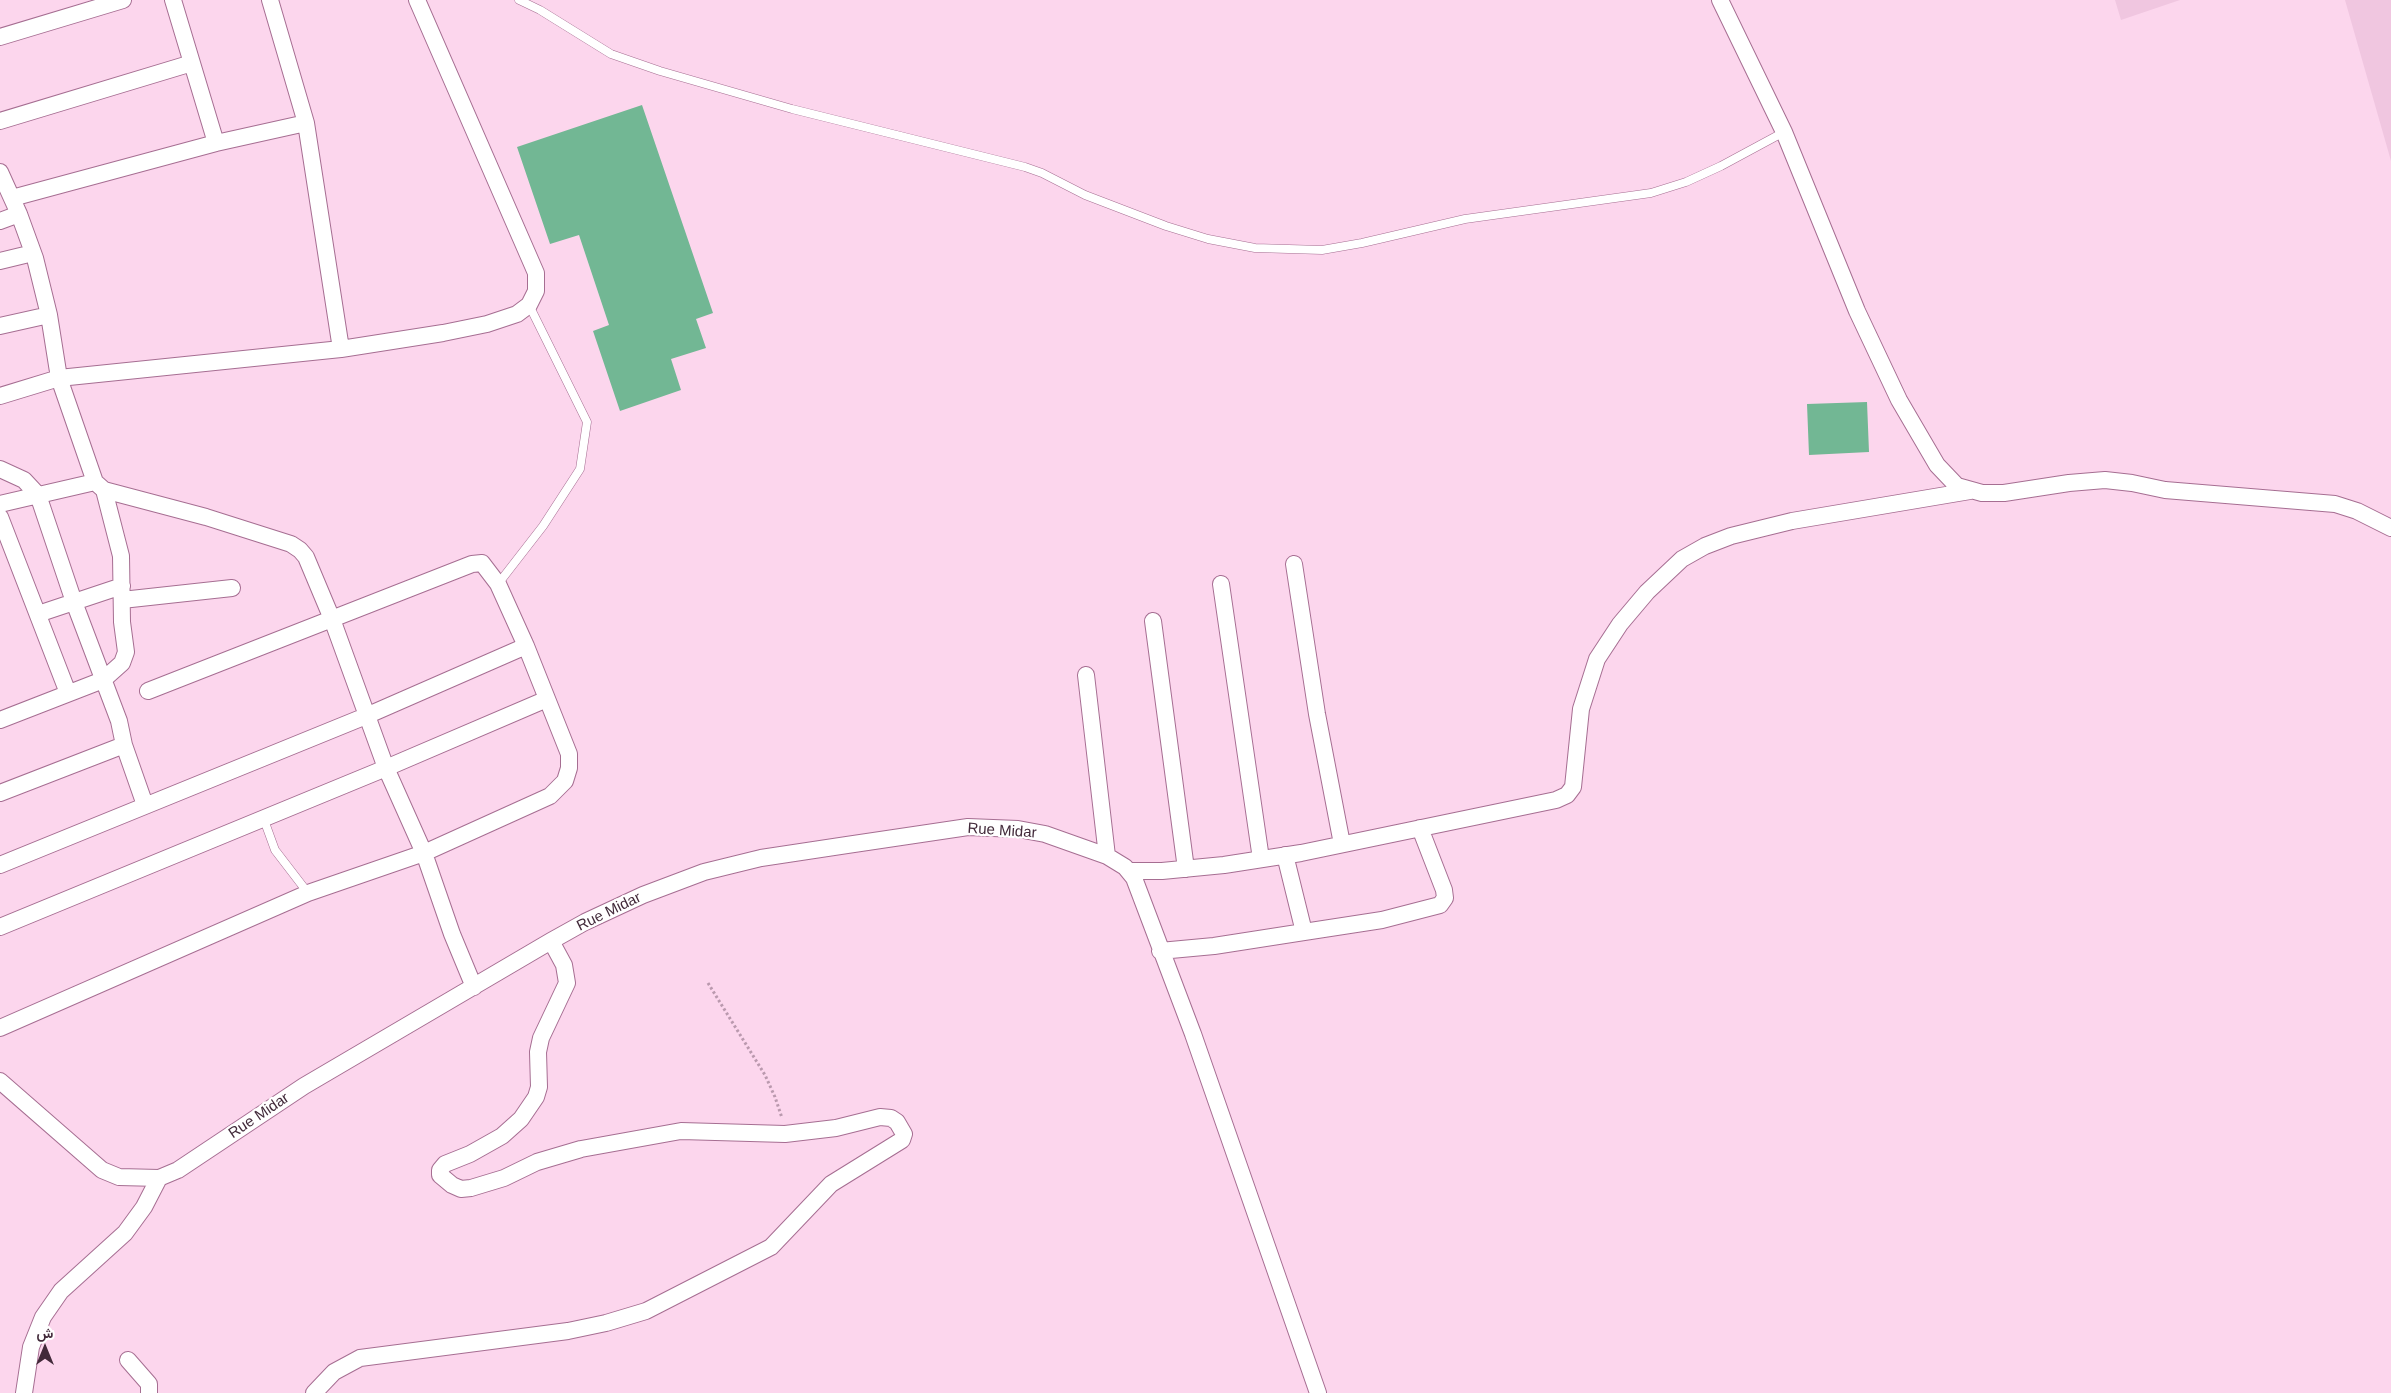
<!DOCTYPE html>
<meta charset="utf-8">
<style>
body{margin:0}
#map{position:relative;width:2391px;height:1393px;overflow:hidden;background:#fcd6ed;font-family:Arial,Vazirmatn,sans-serif}
canvas{display:block}
.north{position:absolute;left:20px;top:1323px;width:50px;height:50px;-webkit-text-stroke:4px #fff;paint-order:stroke;rotate:0deg;font-size:14px;font-weight:700;line-height:20px;text-align:center;color:#422a3a}
.north::after{content:'';display:block;margin:auto;width:18px;height:22px;background:#422a3a;clip-path:polygon(50% 0,100% 100%,50% 72%,0 100%)}
</style>
<div id="map">
<canvas width="2391" height="1393"></canvas>
<div class="north">ش</div>
</div>
<script>
const g = document.querySelector('canvas').getContext('2d');
g.lineJoin = 'round';
function paint(path, color) {
  g.fillStyle = color;
  g.fill(path, 'evenodd');
}
function shape(rows) {
  const path = new Path2D();
  for (const r of rows) {
    path.moveTo(r[0], r[1]);
    for (let i = 2; i < r.length; i += 2) path.lineTo(r[i], r[i + 1]);
  }
  return path;
}
function strokePath(path, color, width, dash) {
  g.strokeStyle = color;
  g.lineWidth = width;
  g.lineCap = dash ? 'butt' : 'round';
  g.setLineDash(dash || []);
  g.stroke(path);
}
function write(font, color, halo, rows, align = 'center') {
  g.font = font + ' Arial,sans-serif';
  g.lineWidth = 4.5;
  g.setLineDash([]);
  g.textBaseline = 'middle';
  g.strokeStyle = halo;
  g.fillStyle = color;
  for (const [text, x, y, turn = 0] of rows) {
    g.save();
    g.translate(x, y);
    g.rotate((+turn || 0) * Math.PI / 180);
    g.textAlign = isNaN(turn) ? turn : align;
    if (halo) g.strokeText(text, 0, 0);
    g.fillText(text, 0, 0);
    g.restore();
  }
}
paint(shape([
 [2115,0,2180,0,2121,20],
 [2345,0,2391,0,2391,161]
]), '#f0c6e0');
paint(shape([
 [642,105,713,313,696,319,706,348,671,359,681,390,620,411,593,331,609,325,579,235,550,244,517,147],
 [1867,402,1869,452,1809,455,1807,404]
]), '#72b794');
const lane = shape([
 [519,0,540,10,611,54,660,71,792,109,1025,167,1042,173,1085,195,1166,226,1208,239,1255,248,1322,250,1362,243,1465,219,1651,193,1686,182,1721,166,1784,132],
 [498,584,543,526,580,469,587,422,529,305],
 [263,817,275,850,308,893]
]);
const street = shape([
 [173,0,216,143],
 [270,0,306,123,341,349],
 [1720,0,1784,132,1857,311,1899,400,1937,465,1957,486,1982,493,2004,493,2069,483,2105,480,2132,483,2165,490,2335,504,2357,511,2391,528],
 [0,37,123,0],
 [0,121,192,63],
 [0,172,19,214,35,258,49,315,59,378,95,482,104,490,206,517,291,544,300,550,306,557,332,619,386,768,424,853,452,934,474,987],
 [12,198,216,143,306,123],
 [0,221,19,214],
 [0,261,33,253],
 [0,326,49,315],
 [0,396,59,378,341,349,443,333,487,324,517,314,529,305,536,291,536,273,417,0],
 [0,469,24,480,38,495,74,602,119,721,124,745,145,805],
 [0,504,95,482],
 [0,517,68,693],
 [1294,564,1317,714,1342,844],
 [1221,584,1261,859],
 [122,600,232,588],
 [38,614,122,586],
 [1153,621,1186,869],
 [1086,675,1107,856],
 [0,720,103,680,122,663,126,652,122,622,121,556,104,490],
 [0,793,124,745],
 [1285,855,1304,932],
 [0,865,366,716,526,646],
 [1129,871,1162,871,1224,865,1301,853,1556,800,1567,795,1573,787,1581,709,1597,659,1620,624,1647,592,1682,559,1705,546,1731,536,1792,521,1970,491],
 [0,927,386,768,547,699],
 [1160,951,1214,946,1304,932,1382,920,1440,905,1445,898,1444,890,1420,828],
 [0,1028,308,893,424,853,550,796,565,781,569,768,569,754,526,646,498,584,482,563,472,564,148,691],
 [0,1081,102,1170,119,1177,159,1178,178,1170,304,1086,551,941,585,922,643,895,704,872,761,858,847,845,968,827,1018,829,1045,834,1107,856,1125,867,1134,878,1193,1034,1318,1393],
 [128,1360,149,1384,149,1393],
 [24,1393,31,1347,43,1317,61,1291,125,1233,144,1207,159,1178],
 [314,1393,334,1372,360,1358,568,1331,606,1323,646,1311,771,1247,831,1184,902,1140,904,1134,897,1122,891,1118,880,1117,836,1128,785,1134,681,1131,581,1149,537,1162,504,1178,471,1188,461,1189,452,1185,440,1175,440,1170,445,1164,470,1154,502,1136,521,1119,536,1097,539,1087,538,1052,541,1038,567,983,564,965,551,941]
]);
strokePath(lane, '#a66e92', 9);
strokePath(street, '#a66e92', 18);
strokePath(shape([
 [708,983,765,1075,775,1097,782,1118]
]), '#ba99ae', 3, [2.5, 2.5]);
strokePath(lane, '#fff', 8);
strokePath(street, '#fff', 16);
write('15px', '#422a3a', '#fff', [
 ["Rue Midar",1002,831,4],
 ["Rue Midar",609,912,-26],
 ["Rue Midar",259,1116,-34]
]);
</script>
